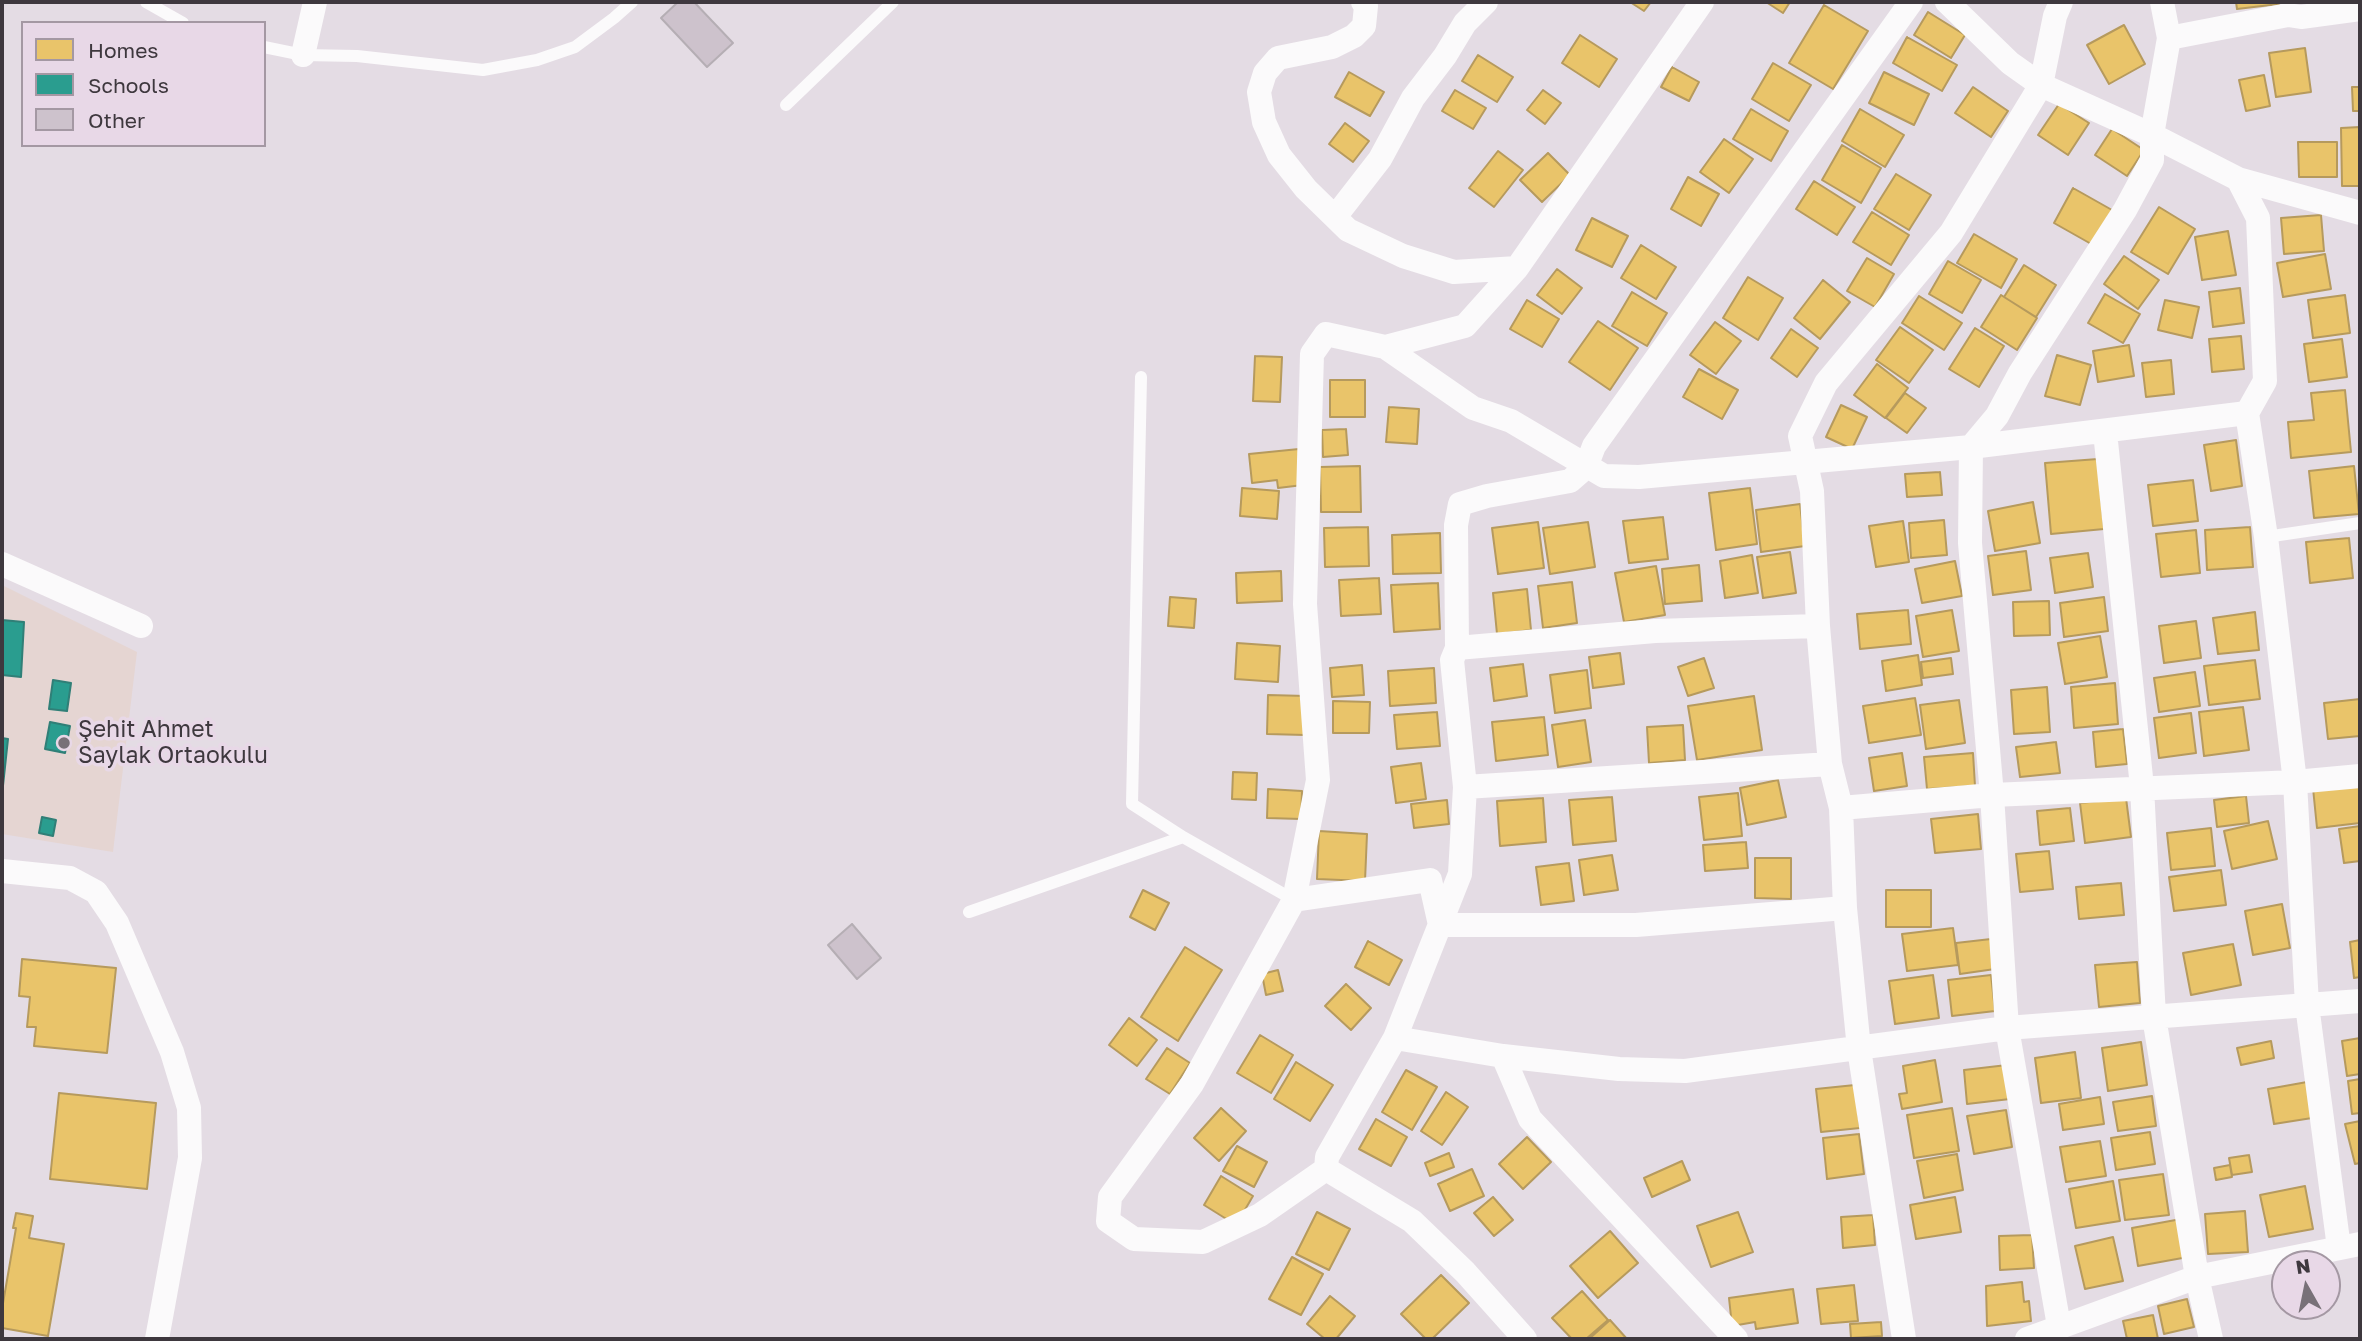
<!DOCTYPE html>
<meta charset="utf-8">
<style>
body{margin:0}
#map{position:relative;width:2362px;height:1341px;overflow:hidden;background:#e4dce4;font-family:"Golos Text",sans-serif}
canvas{display:block}
.frame{position:absolute;inset:0;border:4px solid #3e383e;pointer-events:none}
.legend{position:absolute;left:21px;top:21px;width:245px;height:126px;box-sizing:border-box;background:#e8d8e7;border:2px solid #a498a3;margin:0;padding:9px 12px;list-style:none;font-size:21px;color:#3e383e}
.legend li{display:flex;align-items:center;gap:14px;height:35px}
.legend b{width:35px;border:2px solid #a498a3}
.north{position:absolute;left:2271px;top:1250px;width:70px;height:70px;box-sizing:border-box;background:#e8d8e7;border:2px solid #a498a3;border-radius:50%;rotate:351deg;font-size:19px;font-weight:700;line-height:28px;text-align:center;color:#3e383e}
.north::after{content:'';display:block;margin:auto;width:24px;height:32px;background:#787178;clip-path:polygon(50% 0,100% 100%,50% 72%,0 100%)}
</style>
<div id="map">
<canvas width="2362" height="1341"></canvas>
<div class="frame"></div>
<ul class="legend">
<li><b style="height:19px;background:#e9c46a"></b>Homes</li>
<li><b style="height:19px;background:#2a9d8f"></b>Schools</li>
<li><b style="height:19px;background:#cdc2cc"></b>Other</li>
</ul>
<div class="north">N</div>
</div>
<script>
const g = document.querySelector('canvas').getContext('2d');
g.lineJoin = 'round';
function paint(path, color) {
  g.fillStyle = color;
  g.fill(path, 'evenodd');
}
function shape(rows) {
  const path = new Path2D();
  for (const r of rows) {
    path.moveTo(r[0], r[1]);
    for (let i = 2; i < r.length; i += 2) path.lineTo(r[i], r[i + 1]);
  }
  return path;
}
function strokePath(path, color, width, dash) {
  g.strokeStyle = color;
  g.lineWidth = width;
  g.lineCap = dash ? 'butt' : 'round';
  g.setLineDash(dash || []);
  g.stroke(path);
}
function write(font, color, halo, rows, align = 'center') {
  g.font = font + ' "Golos Text",sans-serif';
  g.lineWidth = 7;
  g.setLineDash([]);
  g.textBaseline = 'middle';
  g.strokeStyle = halo;
  g.fillStyle = color;
  for (const [text, x, y, turn = 0] of rows) {
    g.save();
    g.translate(x, y);
    g.rotate((+turn || 0) * Math.PI / 180);
    g.textAlign = isNaN(turn) ? turn : align;
    if (halo) g.strokeText(text, 0, 0);
    g.fillText(text, 0, 0);
    g.restore();
  }
}
paint(shape([
 [2,585,137,652,113,852,2,834]
]), '#e5d5d2');
const homes = shape([
 [1630,2,1651,2,1644,11,1630,2],
 [1766,2,1790,2,1783,13,1766,2],
 [2236,2,2278,2,2279,4,2237,9,2236,2],
 [1824,5,1868,31,1833,89,1789,63,1824,5],
 [1928,12,1965,35,1951,58,1914,35,1928,12],
 [2124,25,2145,64,2109,84,2087,45,2124,25],
 [1580,35,1617,59,1599,87,1562,63,1580,35],
 [1907,37,1957,65,1942,91,1893,63,1907,37],
 [2305,48,2311,92,2276,97,2269,53,2305,48],
 [1478,55,1513,77,1497,102,1462,81,1478,55],
 [1773,63,1811,85,1789,121,1752,99,1773,63],
 [1672,67,1699,82,1689,101,1661,87,1672,67],
 [1349,72,1384,92,1370,116,1335,97,1349,72],
 [1884,72,1929,94,1914,125,1869,103,1884,72],
 [2264,75,2270,106,2246,111,2239,80,2264,75],
 [1973,87,2008,111,1991,137,1955,113,1973,87],
 [2352,87,2360,87,2360,111,2353,111,2352,87],
 [1455,90,1486,108,1473,129,1442,111,1455,90],
 [1543,90,1561,103,1545,124,1527,110,1543,90],
 [2059,104,2089,123,2068,155,2038,135,2059,104],
 [1751,109,1788,131,1771,161,1733,139,1751,109],
 [1860,109,1904,135,1885,167,1842,141,1860,109],
 [1345,123,1369,141,1353,162,1329,144,1345,123],
 [2360,127,2360,186,2342,186,2341,128,2360,127],
 [2112,129,2144,150,2127,176,2095,155,2112,129],
 [1724,139,1753,159,1729,193,1700,172,1724,139],
 [2298,142,2337,142,2337,177,2299,177,2298,142],
 [1842,145,1881,168,1861,203,1822,180,1842,145],
 [1498,151,1523,170,1494,207,1469,188,1498,151],
 [1548,153,1570,175,1542,202,1520,180,1548,153],
 [1896,174,1931,195,1909,230,1874,209,1896,174],
 [1688,177,1719,194,1701,226,1671,209,1688,177],
 [1814,181,1855,207,1837,235,1796,209,1814,181],
 [2073,188,2112,210,2093,245,2054,223,2073,188],
 [2159,207,2195,229,2168,274,2131,252,2159,207],
 [1872,212,1909,235,1891,265,1853,242,1872,212],
 [2321,215,2324,251,2284,254,2281,218,2321,215],
 [1592,218,1628,236,1612,267,1576,250,1592,218],
 [2228,231,2236,275,2202,280,2195,237,2228,231],
 [1974,234,2017,259,2001,288,1957,263,1974,234],
 [1641,245,1676,267,1656,299,1621,278,1641,245],
 [2325,254,2331,289,2283,297,2277,263,2325,254],
 [2124,256,2159,280,2138,309,2104,284,2124,256],
 [1867,258,1894,274,1875,307,1847,291,1867,258],
 [1948,261,1981,280,1962,313,1929,294,1948,261],
 [2024,265,2056,285,2036,317,2004,297,2024,265],
 [1557,269,1582,288,1562,314,1537,295,1557,269],
 [1748,277,1783,298,1758,340,1723,318,1748,277],
 [1823,280,1850,302,1820,339,1794,318,1823,280],
 [2240,288,2244,323,2213,327,2209,292,2240,288],
 [1632,292,1667,313,1647,346,1612,326,1632,292],
 [2105,294,2140,314,2123,343,2088,323,2105,294],
 [2001,295,2037,318,2017,350,1981,327,2001,295],
 [2345,295,2350,333,2313,338,2308,300,2345,295],
 [1919,296,1962,323,1944,350,1902,323,1919,296],
 [1527,300,1559,319,1542,347,1510,329,1527,300],
 [2165,300,2199,307,2192,338,2158,330,2165,300],
 [1598,321,1638,348,1610,390,1569,362,1598,321],
 [1715,322,1741,341,1716,374,1690,355,1715,322],
 [1900,327,1933,350,1909,383,1876,360,1900,327],
 [1975,328,2004,346,1979,387,1949,369,1975,328],
 [1791,329,1818,348,1797,377,1771,358,1791,329],
 [2241,336,2244,369,2212,372,2209,339,2241,336],
 [2342,339,2347,377,2309,382,2304,344,2342,339],
 [2129,345,2134,376,2098,382,2093,351,2129,345],
 [2057,355,2091,365,2080,405,2045,396,2057,355],
 [1255,356,1282,357,1280,402,1253,401,1255,356],
 [2171,360,2174,394,2146,397,2142,363,2171,360],
 [1877,364,1908,388,1885,418,1854,395,1877,364],
 [1699,369,1738,390,1722,419,1683,397,1699,369],
 [1330,380,1365,380,1365,417,1330,417,1330,380],
 [2345,390,2351,452,2291,458,2288,422,2314,420,2311,393,2345,390],
 [1905,393,1926,408,1907,433,1886,418,1905,393],
 [1841,405,1867,417,1852,449,1826,437,1841,405],
 [1389,407,1419,409,1417,444,1386,442,1389,407],
 [1346,429,1348,455,1323,457,1322,430,1346,429],
 [2236,440,2242,486,2211,491,2204,445,2236,440],
 [1299,449,1303,485,1278,488,1277,480,1252,483,1249,454,1299,449],
 [2098,459,2104,529,2051,534,2045,463,2098,459],
 [1360,466,1361,512,1321,512,1320,467,1360,466],
 [2354,466,2359,514,2314,518,2309,471,2354,466],
 [1940,472,1942,495,1907,497,1905,474,1940,472],
 [2193,480,2198,521,2153,526,2148,485,2193,480],
 [1242,488,1279,491,1277,519,1240,516,1242,488],
 [1750,488,1757,544,1716,550,1709,493,1750,488],
 [2033,502,2040,543,1995,551,1988,511,2033,502],
 [1800,504,1805,546,1761,552,1756,510,1800,504],
 [1663,517,1668,559,1629,563,1623,521,1663,517],
 [1944,520,1947,555,1911,558,1909,523,1944,520],
 [1903,521,1909,562,1876,567,1869,526,1903,521],
 [1538,522,1544,568,1498,574,1492,528,1538,522],
 [1588,522,1595,567,1550,574,1543,528,1588,522],
 [1368,527,1369,566,1325,567,1324,528,1368,527],
 [2250,527,2253,567,2207,570,2205,530,2250,527],
 [2196,530,2200,573,2161,577,2156,534,2196,530],
 [1440,533,1441,573,1393,574,1392,535,1440,533],
 [2349,538,2353,578,2310,583,2306,542,2349,538],
 [2026,551,2031,590,1993,595,1988,556,2026,551],
 [1790,552,1796,593,1763,598,1757,557,1790,552],
 [2088,553,2093,587,2055,593,2050,558,2088,553],
 [1752,555,1758,593,1725,598,1720,561,1752,555],
 [1955,561,1962,596,1922,603,1915,569,1955,561],
 [1699,565,1702,601,1665,604,1662,569,1699,565],
 [1656,566,1665,615,1624,622,1615,573,1656,566],
 [1281,571,1282,601,1237,603,1236,573,1281,571],
 [1379,578,1381,614,1341,616,1339,580,1379,578],
 [1572,582,1577,623,1543,628,1538,586,1572,582],
 [1438,583,1440,629,1394,632,1391,585,1438,583],
 [1527,589,1531,630,1497,634,1493,593,1527,589],
 [1170,597,1196,599,1194,628,1168,626,1170,597],
 [2104,597,2108,631,2064,637,2060,603,2104,597],
 [2049,601,2050,635,2014,636,2013,602,2049,601],
 [1908,610,1911,644,1860,649,1857,614,1908,610],
 [1952,610,1959,651,1923,657,1916,616,1952,610],
 [2255,612,2259,650,2218,654,2213,618,2255,612],
 [2196,621,2201,658,2164,663,2159,626,2196,621],
 [2100,636,2107,677,2065,684,2058,643,2100,636],
 [1237,643,1280,646,1278,682,1235,679,1237,643],
 [1620,653,1624,684,1593,688,1589,657,1620,653],
 [1918,655,1922,685,1886,691,1882,661,1918,655],
 [1704,658,1714,688,1688,696,1678,667,1704,658],
 [1951,658,1953,674,1923,678,1921,662,1951,658],
 [2255,660,2260,699,2209,705,2204,666,2255,660],
 [1523,664,1527,696,1494,701,1490,668,1523,664],
 [1362,665,1364,695,1332,697,1330,668,1362,665],
 [1434,668,1436,703,1390,706,1388,671,1434,668],
 [1587,670,1591,708,1555,713,1550,675,1587,670],
 [2195,672,2200,706,2159,712,2154,678,2195,672],
 [2115,683,2118,724,2074,728,2071,687,2115,683],
 [2047,687,2050,732,2014,734,2011,690,2047,687],
 [1268,695,1306,696,1305,735,1267,734,1268,695],
 [1754,696,1762,750,1697,760,1688,706,1754,696],
 [1915,698,1921,735,1869,743,1863,706,1915,698],
 [2360,699,2360,736,2328,739,2324,703,2360,699],
 [1959,700,1965,743,1926,749,1920,705,1959,700],
 [1333,701,1370,702,1369,733,1333,733,1333,701],
 [2243,707,2249,750,2204,756,2199,712,2243,707],
 [1437,712,1440,746,1397,749,1394,715,1437,712],
 [2191,713,2196,753,2159,758,2154,718,2191,713],
 [1544,717,1548,755,1496,761,1492,722,1544,717],
 [1585,720,1591,762,1558,767,1552,725,1585,720],
 [1683,725,1685,760,1649,763,1647,727,1683,725],
 [2123,729,2127,764,2096,767,2093,732,2123,729],
 [2056,742,2060,773,2020,777,2016,747,2056,742],
 [1902,753,1907,786,1874,791,1869,758,1902,753],
 [1973,753,1975,786,1927,789,1924,757,1973,753],
 [1421,763,1426,799,1396,803,1391,767,1421,763],
 [1233,772,1257,773,1256,800,1232,799,1233,772],
 [1778,780,1786,817,1747,825,1740,788,1778,780],
 [2360,783,2360,823,2317,828,2313,788,2360,783],
 [1268,789,1302,791,1301,819,1267,818,1268,789],
 [1738,793,1742,836,1704,840,1699,797,1738,793],
 [2246,796,2249,823,2217,827,2214,800,2246,796],
 [1612,797,1616,841,1573,845,1569,800,1612,797],
 [1543,798,1546,842,1500,846,1497,801,1543,798],
 [2126,798,2131,837,2085,843,2080,803,2126,798],
 [1447,800,1449,824,1414,828,1411,804,1447,800],
 [2070,808,2074,841,2040,845,2037,811,2070,808],
 [1978,814,1981,849,1935,853,1931,819,1978,814],
 [2268,821,2277,859,2232,869,2224,831,2268,821],
 [2360,826,2360,861,2344,863,2339,829,2360,826],
 [2211,828,2215,866,2171,870,2167,833,2211,828],
 [1319,831,1367,834,1365,881,1317,879,1319,831],
 [1746,842,1748,868,1705,871,1703,845,1746,842],
 [2049,851,2053,889,2020,892,2016,854,2049,851],
 [1612,855,1618,890,1584,895,1579,860,1612,855],
 [1755,858,1791,858,1791,899,1755,898,1755,858],
 [1569,863,1574,901,1541,905,1536,867,1569,863],
 [2221,870,2226,905,2174,911,2169,877,2221,870],
 [2121,883,2124,915,2079,919,2076,887,2121,883],
 [1143,890,1169,903,1155,930,1130,917,1143,890],
 [1886,890,1931,890,1931,927,1886,927,1886,890],
 [2282,904,2290,948,2253,955,2245,911,2282,904],
 [1953,928,1958,965,1907,971,1902,934,1953,928],
 [1991,939,1995,969,1960,974,1956,943,1991,939],
 [2360,940,2360,977,2354,978,2350,942,2360,940],
 [1368,941,1402,960,1389,985,1355,967,1368,941],
 [2233,944,2241,985,2191,995,2183,953,2233,944],
 [1185,947,1222,970,1178,1041,1141,1017,1185,947],
 [22,959,116,968,107,1053,34,1046,36,1027,27,1027,30,997,19,996,22,959],
 [2137,962,2140,1003,2099,1007,2095,965,2137,962],
 [1278,970,1283,991,1266,995,1262,974,1278,970],
 [1933,975,1939,1018,1895,1024,1889,981,1933,975],
 [1991,975,1995,1011,1952,1016,1948,980,1991,975],
 [1346,984,1371,1008,1351,1030,1325,1006,1346,984],
 [1129,1018,1157,1040,1137,1066,1109,1045,1129,1018],
 [1260,1035,1293,1055,1271,1093,1237,1073,1260,1035],
 [2360,1038,2360,1074,2347,1076,2342,1041,2360,1038],
 [2271,1041,2274,1058,2241,1065,2237,1048,2271,1041],
 [2141,1042,2147,1085,2108,1091,2102,1048,2141,1042],
 [1167,1048,1190,1063,1170,1094,1146,1079,1167,1048],
 [2075,1052,2081,1098,2041,1103,2035,1058,2075,1052],
 [1935,1060,1942,1102,1902,1109,1899,1094,1907,1093,1903,1066,1935,1060],
 [1296,1062,1333,1085,1310,1121,1274,1099,1296,1062],
 [2007,1065,2010,1099,1967,1104,1964,1070,2007,1065],
 [1406,1070,1437,1087,1412,1130,1382,1112,1406,1070],
 [2360,1079,2360,1113,2352,1114,2348,1081,2360,1079],
 [2307,1082,2312,1118,2274,1124,2268,1089,2307,1082],
 [1855,1085,1860,1128,1821,1132,1816,1089,1855,1085],
 [1446,1092,1468,1107,1442,1145,1421,1131,1446,1092],
 [59,1093,156,1103,147,1189,50,1179,59,1093],
 [2152,1096,2156,1126,2118,1131,2113,1102,2152,1096],
 [2100,1097,2104,1124,2063,1130,2059,1104,2100,1097],
 [1221,1108,1246,1131,1219,1161,1194,1138,1221,1108],
 [1952,1108,1959,1151,1914,1158,1907,1115,1952,1108],
 [2006,1110,2012,1147,1974,1154,1967,1116,2006,1110],
 [1376,1119,1407,1137,1391,1166,1359,1149,1376,1119],
 [2360,1121,2360,1163,2355,1164,2345,1124,2360,1121],
 [2150,1132,2155,1164,2116,1170,2111,1138,2150,1132],
 [1859,1134,1864,1174,1827,1179,1823,1138,1859,1134],
 [1527,1137,1551,1162,1523,1189,1499,1164,1527,1137],
 [2100,1141,2106,1176,2066,1182,2060,1147,2100,1141],
 [1237,1146,1267,1162,1254,1187,1223,1171,1237,1146],
 [1449,1153,1454,1167,1430,1176,1425,1163,1449,1153],
 [1957,1154,1963,1190,1924,1198,1917,1161,1957,1154],
 [2249,1155,2252,1172,2232,1175,2229,1158,2249,1155],
 [1682,1161,1690,1180,1652,1197,1644,1178,1682,1161],
 [2230,1165,2232,1177,2216,1180,2214,1168,2230,1165],
 [1472,1169,1484,1196,1450,1211,1438,1184,1472,1169],
 [2163,1174,2169,1215,2125,1220,2119,1180,2163,1174],
 [1221,1176,1253,1196,1236,1225,1204,1205,1221,1176],
 [2113,1181,2120,1221,2076,1228,2069,1189,2113,1181],
 [2305,1186,2313,1229,2269,1237,2260,1195,2305,1186],
 [1493,1197,1513,1220,1494,1236,1474,1213,1493,1197],
 [1955,1197,1961,1232,1916,1239,1910,1205,1955,1197],
 [2245,1211,2248,1252,2208,1254,2205,1214,2245,1211],
 [1317,1212,1350,1229,1329,1270,1296,1254,1317,1212],
 [1738,1212,1753,1252,1711,1267,1697,1226,1738,1212],
 [16,1213,33,1216,29,1238,64,1244,48,1336,2,1328,2,1309,16,1228,13,1228,16,1213],
 [1873,1215,1875,1245,1843,1248,1841,1217,1873,1215],
 [2181,1219,2188,1257,2138,1266,2132,1228,2181,1219],
 [1610,1231,1638,1263,1598,1298,1570,1266,1610,1231],
 [2032,1235,2034,1268,2000,1270,1999,1236,2032,1235],
 [2113,1237,2123,1281,2085,1289,2075,1246,2113,1237],
 [1292,1257,1323,1274,1301,1315,1269,1299,1292,1257],
 [1441,1275,1469,1303,1432,1339,1426,1339,1401,1314,1441,1275],
 [2022,1282,2024,1302,2029,1301,2031,1321,1987,1326,1986,1286,2022,1282],
 [1854,1285,1858,1321,1821,1324,1817,1289,1854,1285],
 [1793,1289,1798,1323,1756,1329,1755,1322,1732,1326,1729,1298,1793,1289],
 [1582,1291,1608,1320,1586,1339,1572,1339,1552,1318,1582,1291],
 [1330,1296,1355,1316,1336,1339,1325,1339,1307,1324,1330,1296],
 [2187,1299,2194,1327,2164,1334,2158,1306,2187,1299],
 [2153,1315,2158,1339,2127,1339,2123,1321,2153,1315],
 [1610,1320,1627,1339,1589,1339,1610,1320],
 [1881,1322,1882,1336,1851,1338,1850,1324,1881,1322]
]);
paint(homes, '#e9c46a');
strokePath(homes, '#b69a5d', 2);
const schools = shape([
 [2,620,24,622,21,677,2,675,2,620],
 [53,680,71,683,67,711,49,709,53,680],
 [50,722,70,726,65,753,45,749,50,722],
 [2,738,8,739,2,795,2,738],
 [42,817,56,820,53,836,39,833,42,817]
]);
paint(schools, '#2a9d8f');
strokePath(schools, '#307f77', 2);
const building = shape([
 [678,2,694,2,733,43,707,67,661,18,678,2],
 [852,924,881,958,857,979,828,945,852,924]
]);
paint(building, '#cdc2cc');
strokePath(building, '#b5aeb4', 2);
strokePath(shape([
 [146,2,183,23],
 [264,47,303,55,357,56,483,70,537,60,575,47,614,18,632,2],
 [786,105,893,2],
 [1141,377,1132,804,1183,837],
 [2266,537,2360,523],
 [969,912,1183,837,1294,900]
]), '#fbfafb', 12);
strokePath(shape([
 [1363,2,1366,6,1364,26,1354,36,1332,47,1278,58,1265,73,1259,92,1264,122,1279,155,1306,189,1348,230,1403,256,1454,272,1517,268],
 [1947,2,2010,63,2041,85,2152,135,2238,179,2360,213],
 [2169,38,2288,15,2301,17,2360,9],
 [303,55,315,2],
 [2238,179,2258,218,2265,381,2247,413,2266,537,2295,782,2307,1005,2339,1248],
 [1335,217,1380,159,1413,98,1445,56,1465,23,1486,2],
 [1385,347,1465,326,1517,268,1702,2],
 [2105,432,2142,787,2154,1017,2197,1277,2211,1339],
 [2,564,141,626],
 [1457,648,1655,631,1818,626],
 [1465,787,1830,764],
 [1841,808,1992,795,2295,782,2360,776],
 [2,871,70,878,96,892,117,923,172,1052,189,1108,190,1158,157,1339],
 [1294,900,1192,1084,1110,1197,1108,1221,1134,1239,1203,1242,1260,1215,1326,1169],
 [1845,908,1636,925,1440,925,1430,880,1294,900,1318,780,1305,604,1312,354,1326,334,1385,347,1473,408,1511,421,1604,476,1639,477,1971,447,2247,413],
 [1395,1038,1503,1056,1619,1069,1685,1071,2007,1028,2360,1001],
 [1503,1056,1530,1119,1736,1339],
 [2059,1326,2007,1028,1992,795,1970,543,1971,447,1997,416,2020,373,2125,210,2152,160,2152,135,2169,38,2162,2],
 [1525,1339,1465,1272,1412,1221,1326,1169,1327,1157,1395,1038,1460,874,1465,787,1452,660,1457,648,1456,525,1460,504,1487,496,1570,481,1586,467,1594,446,1911,2],
 [1904,1339,1859,1049,1845,908,1841,808,1830,764,1818,626,1812,491,1800,436,1826,383,1951,233,2041,85,2055,16,2061,2],
 [2027,1339,2197,1277,2360,1244]
]), '#fbfafb', 24);
for (const [x, y, r, color] of [
 [64,743,7,"#787178"]
]) {
  const dot = new Path2D();
  dot.arc(x, y, r, 0, 2 * Math.PI);
  g.fillStyle = color;
  g.fill(dot);
  strokePath(dot, '#e8d8e7', 2.5);
}
write('23px', '#3e383e', '#e8d8e7', [
 ["Şehit Ahmet",78,730],
 ["Saylak Ortaokulu",78,756]
], 'left');
</script>
